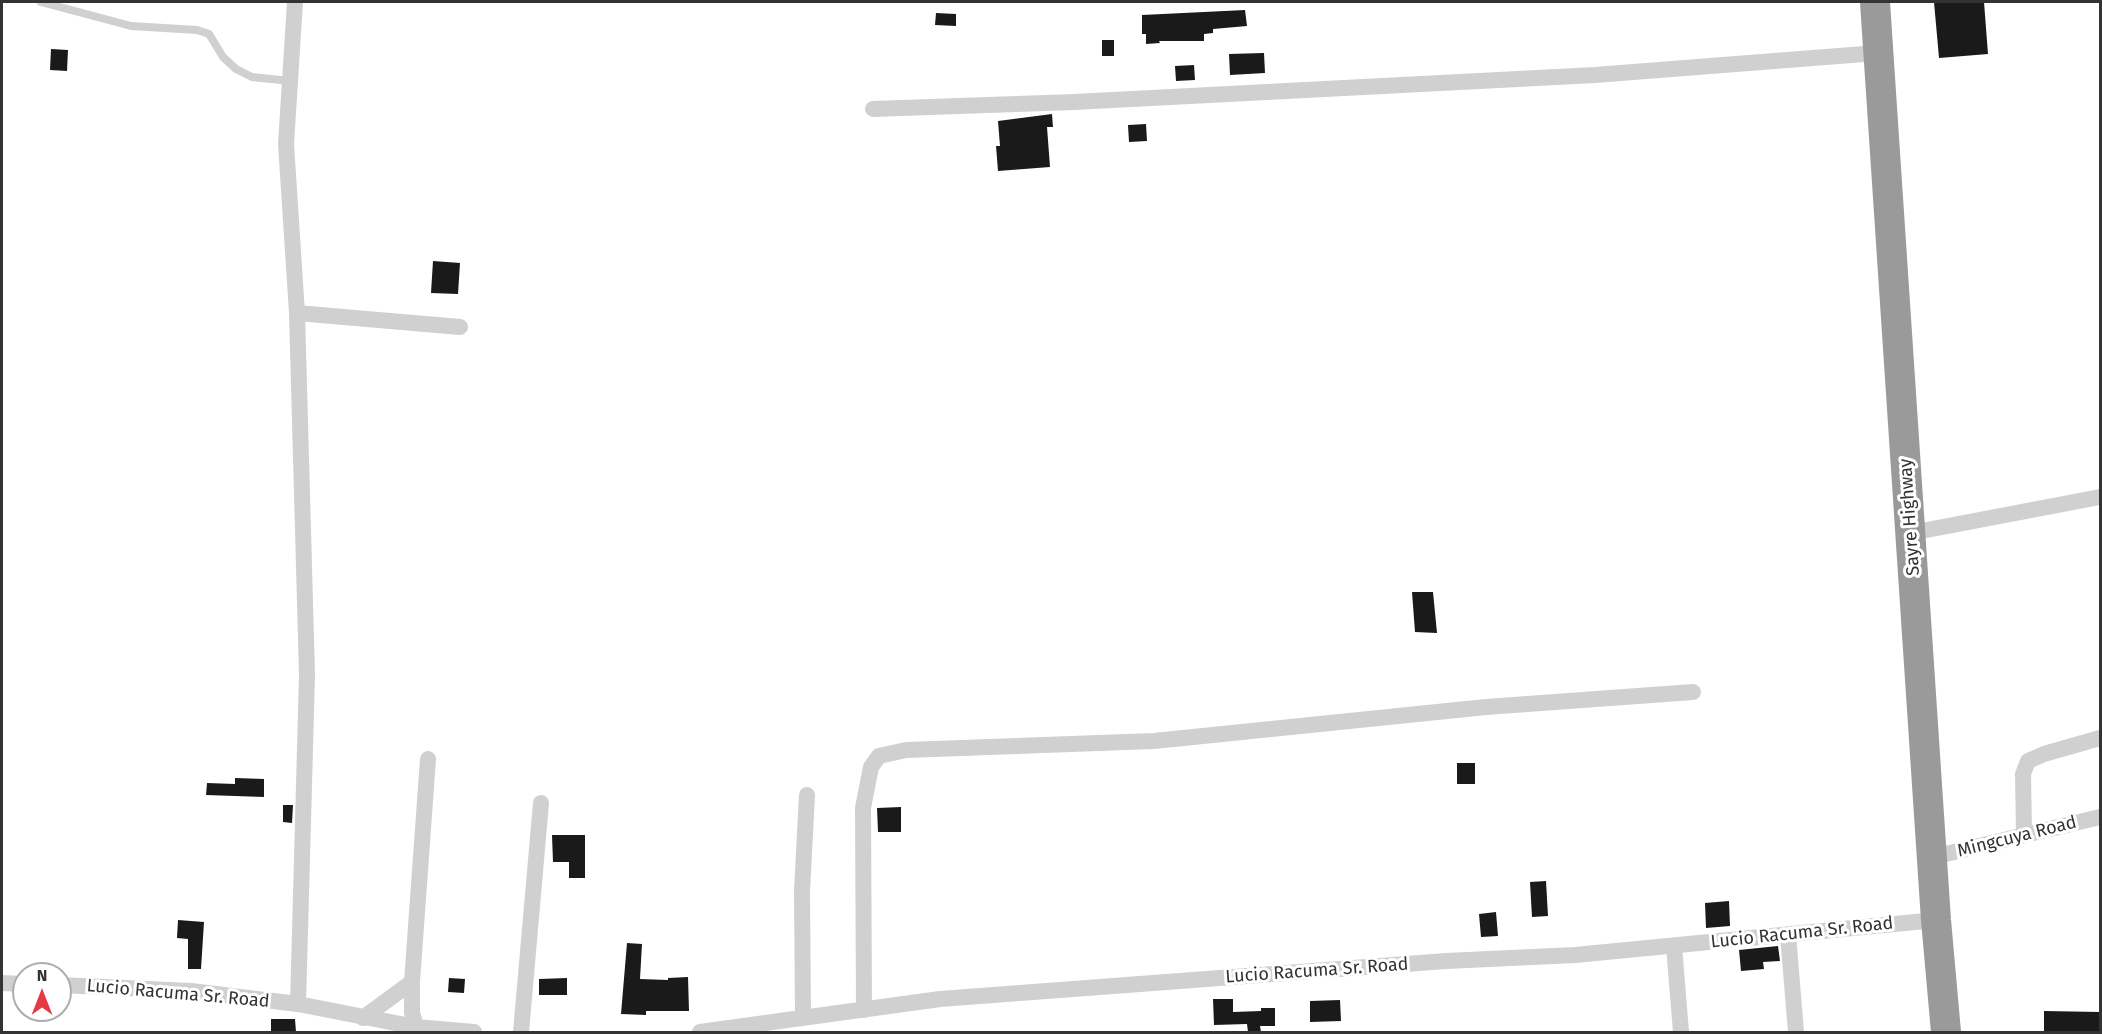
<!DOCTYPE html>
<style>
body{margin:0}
#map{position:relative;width:2102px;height:1034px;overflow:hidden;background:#fff;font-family:"Fira Sans",sans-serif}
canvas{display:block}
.frame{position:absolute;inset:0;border:3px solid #333;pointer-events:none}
.north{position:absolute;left:12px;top:962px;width:60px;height:60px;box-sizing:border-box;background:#fff;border:2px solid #adadad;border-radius:50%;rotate:0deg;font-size:16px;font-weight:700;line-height:24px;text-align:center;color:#333}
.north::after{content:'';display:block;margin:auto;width:21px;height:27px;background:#e63946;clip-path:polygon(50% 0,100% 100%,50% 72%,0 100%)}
</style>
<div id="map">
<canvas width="2102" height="1034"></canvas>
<div class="frame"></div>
<div class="north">N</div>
</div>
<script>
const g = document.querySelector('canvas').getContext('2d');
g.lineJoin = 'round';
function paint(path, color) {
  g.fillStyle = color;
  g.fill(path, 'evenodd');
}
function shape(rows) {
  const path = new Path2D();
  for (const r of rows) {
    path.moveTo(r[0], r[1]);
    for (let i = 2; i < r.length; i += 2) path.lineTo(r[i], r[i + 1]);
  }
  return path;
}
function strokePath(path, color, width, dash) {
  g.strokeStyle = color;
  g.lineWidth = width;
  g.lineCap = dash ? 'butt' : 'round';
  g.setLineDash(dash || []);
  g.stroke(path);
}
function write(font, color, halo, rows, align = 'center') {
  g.font = font + ' "Fira Sans",sans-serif';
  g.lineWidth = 6;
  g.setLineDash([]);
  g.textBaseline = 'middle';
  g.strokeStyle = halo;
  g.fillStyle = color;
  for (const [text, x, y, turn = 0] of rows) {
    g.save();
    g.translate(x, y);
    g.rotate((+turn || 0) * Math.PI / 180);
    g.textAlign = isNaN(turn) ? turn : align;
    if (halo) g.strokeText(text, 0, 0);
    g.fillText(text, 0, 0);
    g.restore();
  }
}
paint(shape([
 [1934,2,1984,2,1988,54,1939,58],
 [1245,10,1247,26,1213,29,1213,33,1204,34,1204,41,1159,41,1160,43,1146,44,1146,34,1142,34,1142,15],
 [936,13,956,14,956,26,935,25],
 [1102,40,1114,40,1114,56,1102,56],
 [51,49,68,50,67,71,50,70],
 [1264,53,1265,73,1230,75,1229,54],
 [1194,65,1195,80,1176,81,1175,66],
 [1052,114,1053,127,1047,127,1050,167,998,171,996,146,1000,146,998,121],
 [1146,124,1147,141,1129,142,1128,125],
 [433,261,460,263,458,294,431,293],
 [1412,592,1433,592,1437,633,1415,632],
 [1457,763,1475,763,1475,784,1457,784],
 [235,778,264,779,264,797,206,795,207,783,235,784],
 [283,805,293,805,292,823,283,822],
 [901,807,901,832,878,832,877,808],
 [552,835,585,835,585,878,569,878,569,862,553,862],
 [1546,881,1548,916,1532,917,1530,882],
 [1729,901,1730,926,1706,928,1705,903],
 [1496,912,1498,936,1481,937,1479,914],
 [178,920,204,922,201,969,188,969,188,939,177,938],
 [627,943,642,944,640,979,668,980,668,978,688,977,689,1011,646,1011,646,1015,621,1014],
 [1778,946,1780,961,1763,962,1764,969,1741,971,1739,950],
 [449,978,465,979,464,993,448,992],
 [567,978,567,995,539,995,539,979],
 [1213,999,1233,999,1233,1012,1261,1011,1261,1008,1275,1008,1275,1026,1260,1026,1261,1032,1248,1032,1247,1024,1214,1025],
 [1340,1000,1341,1021,1310,1022,1310,1001],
 [2044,1011,2100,1012,2100,1032,2044,1032],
 [271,1019,295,1019,296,1032,271,1032]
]), '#1a1a1a');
strokePath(shape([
 [41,2,131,26,197,30,209,34,223,57,236,69,252,77,290,81]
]), '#d0d0d0', 8);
strokePath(shape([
 [295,2,286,144,297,313,307,675,298,1004],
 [873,109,1074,102,1595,75,1877,53],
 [297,313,460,327],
 [1911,533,2100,497],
 [2024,835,2023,774,2028,761,2044,754,2100,738],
 [1933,857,2100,817],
 [1788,935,1796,1032],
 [1674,946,1681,1032],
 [2,983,24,984],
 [60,985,191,991,298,1004,416,1027,474,1032],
 [864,1010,863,808,871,767,879,756,906,750,1154,741,1486,707,1693,692],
 [363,1018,412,982],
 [803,1018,802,891,807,795],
 [416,1027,412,1012,412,982,428,759],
 [521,1032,541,803],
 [700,1032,940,999,1446,961,1575,955,1936,920]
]), '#d0d0d0', 16);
strokePath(shape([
 [1875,2,1936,920,1946,1032]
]), '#9a9a9a', 30);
write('18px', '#333', '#fff', [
 ["Sayre Highway",1910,517,-94],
 ["Mingcuya Road",2017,837,-14],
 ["Lucio Racuma Sr. Road",1802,933,-6],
 ["Lucio Racuma Sr. Road",1317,971,-4],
 ["Lucio Racuma Sr. Road",178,994,5]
]);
</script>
